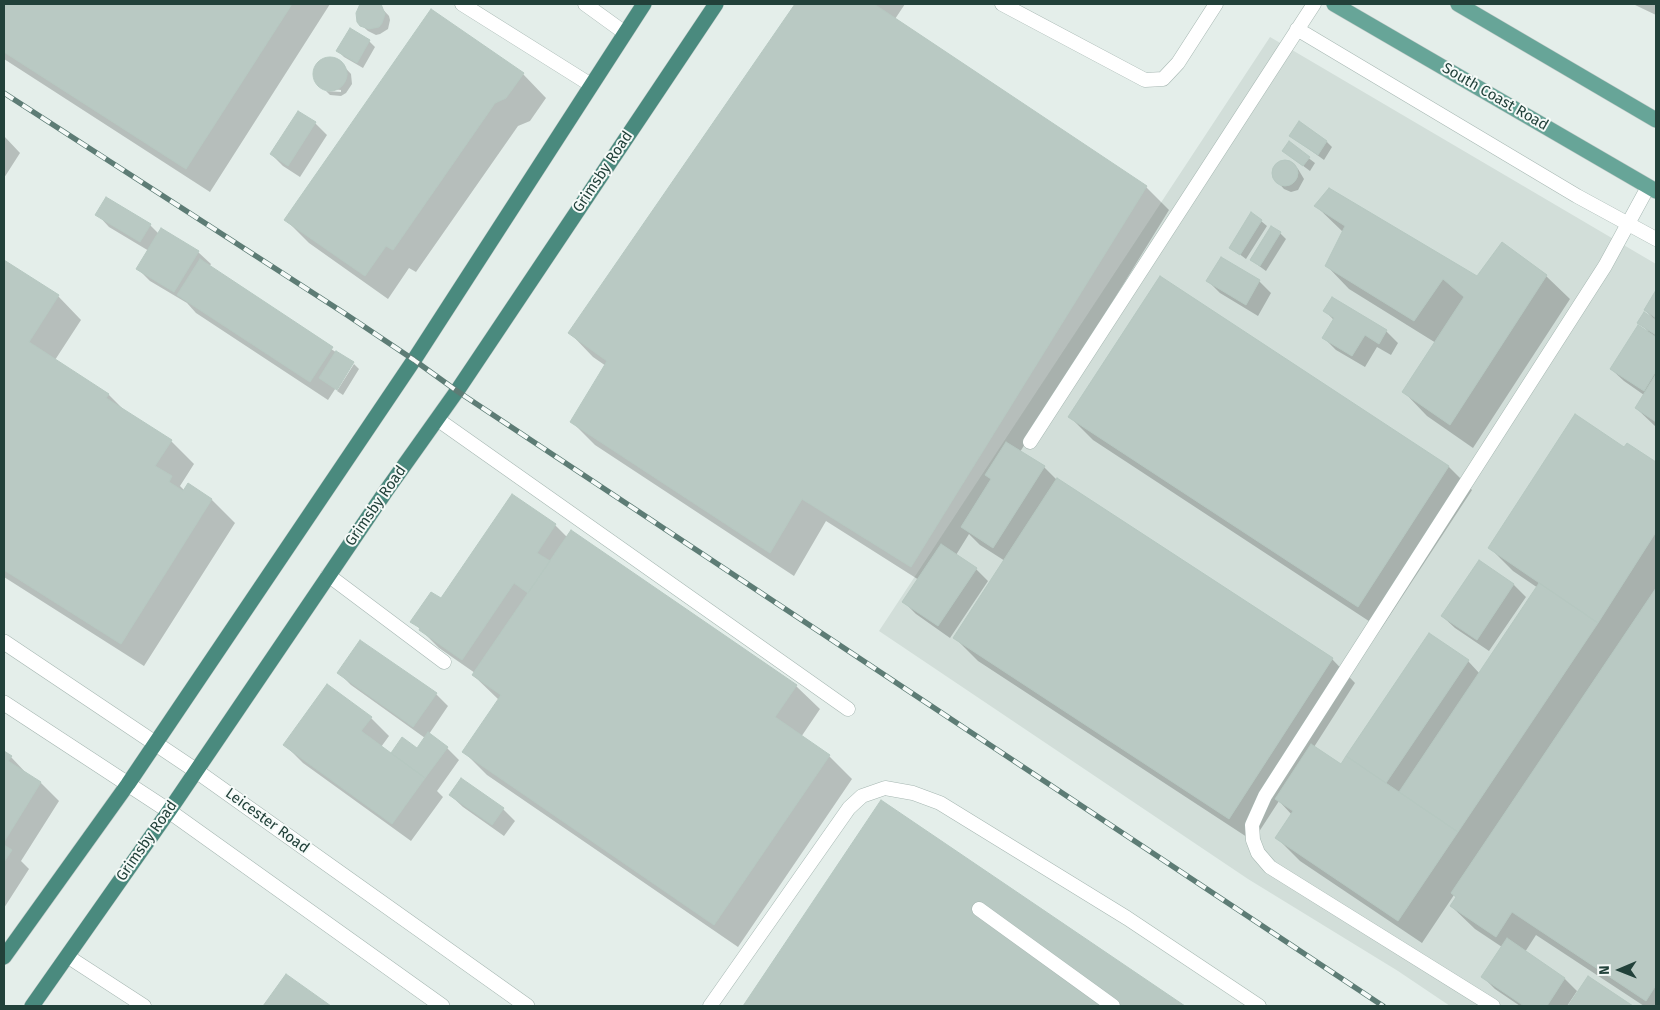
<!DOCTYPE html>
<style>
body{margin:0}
#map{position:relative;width:1660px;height:1010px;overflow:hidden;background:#e4eeea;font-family:"Fira Sans",sans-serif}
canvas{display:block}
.frame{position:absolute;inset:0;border:5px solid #22413a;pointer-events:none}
.north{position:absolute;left:1595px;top:945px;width:50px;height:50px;-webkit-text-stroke:4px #f5faf8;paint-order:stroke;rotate:269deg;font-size:14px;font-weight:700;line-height:20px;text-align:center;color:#22413a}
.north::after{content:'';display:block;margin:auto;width:18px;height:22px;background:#22413a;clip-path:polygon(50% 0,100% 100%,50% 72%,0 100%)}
</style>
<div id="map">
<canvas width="1660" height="1010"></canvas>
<div class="frame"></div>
<div class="north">N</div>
</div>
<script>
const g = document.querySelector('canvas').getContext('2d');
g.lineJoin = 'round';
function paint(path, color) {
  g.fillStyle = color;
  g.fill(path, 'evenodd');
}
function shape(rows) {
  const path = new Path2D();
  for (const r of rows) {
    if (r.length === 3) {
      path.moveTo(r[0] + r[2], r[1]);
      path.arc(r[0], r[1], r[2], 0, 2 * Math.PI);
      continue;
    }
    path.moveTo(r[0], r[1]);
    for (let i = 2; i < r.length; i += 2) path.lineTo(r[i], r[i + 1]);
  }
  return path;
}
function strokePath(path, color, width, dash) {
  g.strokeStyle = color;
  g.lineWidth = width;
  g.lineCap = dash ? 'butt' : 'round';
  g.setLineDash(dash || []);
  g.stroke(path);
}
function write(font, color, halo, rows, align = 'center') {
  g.font = font + ' "Fira Sans",sans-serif';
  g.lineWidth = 4;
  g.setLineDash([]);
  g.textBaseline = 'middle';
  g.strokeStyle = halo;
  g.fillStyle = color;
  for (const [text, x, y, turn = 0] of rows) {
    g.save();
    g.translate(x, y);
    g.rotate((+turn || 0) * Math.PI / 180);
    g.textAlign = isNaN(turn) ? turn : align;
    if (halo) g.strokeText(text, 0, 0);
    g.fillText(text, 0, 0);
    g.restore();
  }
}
paint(shape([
 [1270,37,1656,264,1656,1006,1450,1006,1398,971,1248,879,879,631]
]), '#d2ded9');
paint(shape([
 [4,4,330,4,210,192,4,59],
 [363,4,378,4,389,16,390,20,388,29,380,34,376,35,368,31,361,25,358,8],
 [796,4,905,4,895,19,1146,187,1169,210,1020,452,1044,467,1057,480,1332,659,1355,683,1314,747,1341,766,1429,635,1468,661,1480,674,1538,588,1513,571,1489,547,1625,449,1628,445,1656,463,1656,1006,1644,1006,1536,935,1525,952,1565,979,1577,991,1567,1006,1520,1006,1495,989,1483,977,1502,947,1475,929,1451,906,1457,898,1454,895,1422,943,1300,861,1277,838,1292,815,1279,801,1253,841,978,661,955,638,1005,561,980,545,969,534,956,555,976,569,988,581,950,638,916,614,904,602,919,580,826,521,794,576,595,445,572,422,606,366,593,357,570,333],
 [1633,4,1656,4,1656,15],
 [369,41,375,47,363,68,344,57,338,51],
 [328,58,338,60,351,74,352,84,346,93,341,96,330,95,326,91,341,92,341,90,323,88,316,80,314,70,316,66,323,59],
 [523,74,546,98,530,121,518,126,416,272,409,268,388,299,309,243,286,220],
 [315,123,327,135,300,177,283,166,271,154],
 [4,136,20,153,4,178],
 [1291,136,1327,142,1332,147,1324,160],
 [1289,143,1315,163,1310,171,1290,156],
 [1284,161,1292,163,1298,169,1304,179,1298,190,1291,192,1284,189,1275,179,1273,172,1277,164],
 [1316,206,1477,277,1502,244,1546,276,1570,299,1473,448,1427,416,1404,392,1436,343,1349,289,1326,265,1343,232],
 [97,214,150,225,159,234,162,229,198,252,211,264,209,267,352,363,328,400,196,313,187,303,150,281,138,269,149,251,109,227],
 [1261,221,1267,226,1246,259,1230,247],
 [1280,233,1286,239,1266,271,1251,260],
 [1221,258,1259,281,1271,293,1258,316,1220,293,1208,281],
 [4,262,58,296,81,320,55,360,109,395,127,413,171,441,194,464,180,486,184,490,188,485,212,500,235,523,144,666,4,577],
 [1160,278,1449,467,1472,490,1381,629,1093,440,1070,417],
 [1656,293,1656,427,1636,408,1644,395,1624,381,1611,369,1648,331,1639,322,1652,317,1645,310],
 [1325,311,1386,331,1398,343,1391,355,1377,347,1365,367,1336,350,1324,338,1334,320],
 [354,364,359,369,343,395,337,391],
 [512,496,555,525,567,537,796,686,820,709,801,737,829,756,852,779,738,947,487,775,464,752,499,700,473,675,475,673,439,648,412,621,441,600],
 [1479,561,1514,585,1526,597,1489,651,1455,628,1442,616],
 [339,673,436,694,448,706,429,734,447,748,459,760,437,791,443,797,411,841,303,763,285,745,371,718,389,736,381,747,391,754,402,739,417,750,425,738,351,685],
 [4,752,11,757,28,775,41,783,59,801,21,861,29,869,4,908],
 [450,795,503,809,515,821,504,836,463,807],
 [881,802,1183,1006,744,1006],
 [286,976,329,1006,265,1006],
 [1588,978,1631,1006,1570,1006]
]), '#0003');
const building = shape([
 [4,4,292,4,186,169,4,52,4,4],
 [360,4,381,4,385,14,382,23,379,27,369,29,360,26,357,22,356,13,360,4],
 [795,4,874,4,1147,186,911,567,802,499,770,553,570,422,607,361,568,333,795,4],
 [431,9,524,73,506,98,495,103,393,250,386,246,365,276,284,220,431,9],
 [350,28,370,40,357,63,336,51,350,28],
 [330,74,17],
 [298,111,316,122,288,166,270,154,298,111],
 [1299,121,1327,141,1318,155,1289,136,1299,121],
 [1289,141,1310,157,1303,166,1282,151,1289,141],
 [1285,173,13],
 [1329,188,1477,276,1502,242,1547,275,1450,425,1402,392,1464,297,1443,279,1414,321,1325,266,1345,226,1314,206,1329,188],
 [106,197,151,224,140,242,95,215,106,197],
 [1251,212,1262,220,1240,255,1229,248,1251,212],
 [1271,226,1281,232,1260,266,1250,260,1271,226],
 [161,228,199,251,174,292,136,269,161,228],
 [1221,257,1260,280,1246,305,1206,281,1221,257],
 [200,259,333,347,310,382,177,295,200,259],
 [4,260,59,295,29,342,109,394,106,398,172,440,155,466,172,476,169,482,183,491,188,483,212,499,121,644,4,570,4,260],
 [1160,276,1449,466,1358,607,1068,417,1160,276],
 [1656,290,1656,318,1644,310,1656,290],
 [1332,297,1387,330,1379,344,1365,335,1352,356,1322,338,1334,318,1323,311,1332,297],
 [1644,312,1656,320,1656,335,1637,323,1644,312],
 [1638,325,1656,337,1656,371,1644,391,1610,369,1638,325],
 [336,351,354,362,337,390,319,378,336,351],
 [1656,374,1656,422,1635,408,1656,374],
 [1575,414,1624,447,1627,443,1656,462,1656,532,1598,623,1488,548,1575,414],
 [1006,442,1045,466,993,548,961,527,991,479,985,475,1006,442],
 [1057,478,1333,658,1229,819,953,638,1057,478],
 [512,494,556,524,537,553,550,561,528,593,514,583,462,660,419,630,420,628,410,622,431,592,441,598,512,494],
 [571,530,797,685,775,717,830,755,714,925,462,752,501,695,472,675,571,530],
 [941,544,977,568,938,626,902,602,941,544],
 [1479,560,1514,584,1477,640,1441,616,1479,560],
 [1539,583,1598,623,1458,832,1399,792,1539,583],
 [1656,588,1656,985,1646,1001,1512,912,1496,937,1450,906,1456,897,1451,893,1656,588],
 [1429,633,1469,660,1386,783,1346,756,1429,633],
 [360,640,437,693,413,727,337,673,360,640],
 [327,684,372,717,361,731,425,778,392,824,283,745,327,684],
 [428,732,448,747,425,778,391,753,402,737,417,748,428,732],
 [1311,744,1341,764,1346,756,1458,832,1398,921,1275,838,1293,811,1275,799,1311,744],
 [4,751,12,756,8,761,41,782,4,842,4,751],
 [461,778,504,808,492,825,449,795,461,778],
 [881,800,1185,1006,743,1006,881,800],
 [4,845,12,850,4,862,4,845],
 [1507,938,1565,978,1547,1006,1524,1006,1481,977,1507,938],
 [286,974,331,1006,263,1006,286,974],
 [1588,976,1633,1006,1568,1006,1588,976]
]);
paint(building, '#b9c9c3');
strokePath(building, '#b6c8c1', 1);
const service = shape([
 [462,4,591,85],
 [585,4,625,33],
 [1002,4,1145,80,1163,79,1178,63,1216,4],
 [1297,29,1577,196,1656,239],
 [437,419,848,709],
 [1030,442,1314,4],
 [328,575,444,662],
 [979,909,1113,1006],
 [67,956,144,1006],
 [710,1006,849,808,862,796,885,788,913,793,940,803,1127,918,1259,1006],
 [1493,1006,1270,867,1258,853,1253,840,1252,825,1265,796,1605,266,1648,187]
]);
const minor = shape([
 [4,642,195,770,527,1006],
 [4,703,169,811,442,1006]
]);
const primary = shape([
 [1334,4,1656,191],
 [1458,4,1656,120]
]);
const trunk = shape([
 [4,957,128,784,414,360,644,4],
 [32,1006,169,811,386,491,457,391,716,4]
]);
strokePath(service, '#a6b7b2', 15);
strokePath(minor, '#a6b7b2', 16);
strokePath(primary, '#c1cac8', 16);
strokePath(trunk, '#c1cac8', 16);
strokePath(service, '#fff', 14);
strokePath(minor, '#fff', 15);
strokePath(primary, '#67a598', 15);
strokePath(trunk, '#4a8a7e', 15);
const rail = shape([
 [4,93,344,313,414,360,457,391,1383,1006]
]);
strokePath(rail, '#5d7c75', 5.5);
strokePath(rail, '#f5faf8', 4, [11]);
write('15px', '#22413a', '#f5faf8', [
 ["South Coast Road",1495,97,30],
 ["Grimsby Road",603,172,-56],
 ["Grimsby Road",376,506,-55],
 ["Leicester Road",267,821,36],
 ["Grimsby Road",147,841,-55]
]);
</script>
